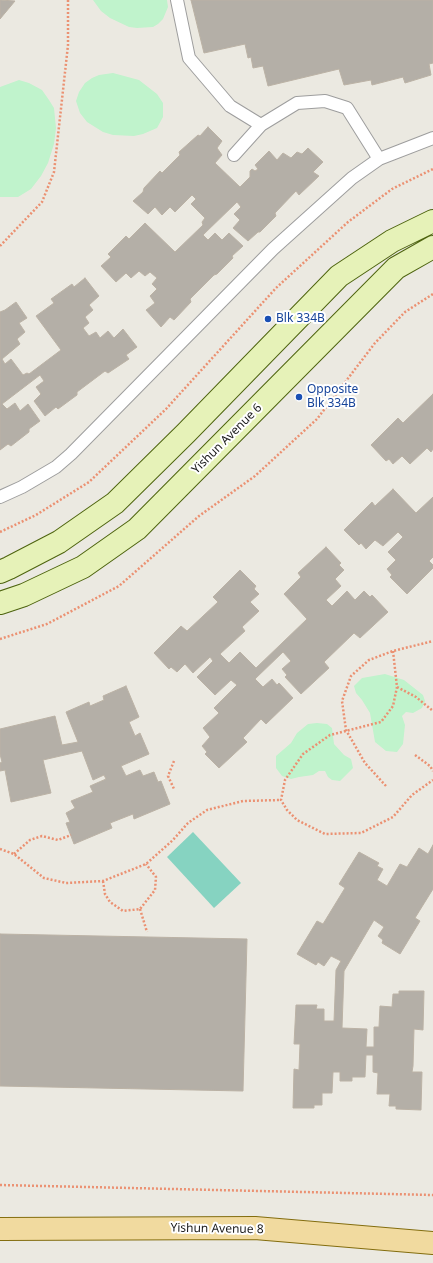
<!DOCTYPE html>
<style>
body{margin:0}
canvas{display:block;background:#ebe9e1}
</style>
<canvas width="433" height="1263"></canvas>
<script>
const g = document.querySelector('canvas').getContext('2d');
g.lineJoin = 'round';
function paint(path, color) {
  g.fillStyle = color;
  g.fill(path, 'evenodd');
}
function shape(rows) {
  const path = new Path2D();
  for (const r of rows) {
    path.moveTo(r[0], r[1]);
    for (let i = 2; i < r.length; i += 2) path.lineTo(r[i], r[i + 1]);
  }
  return path;
}
function strokePath(path, color, width, dash) {
  g.strokeStyle = color;
  g.lineWidth = width;
  g.lineCap = dash ? 'butt' : 'round';
  g.setLineDash(dash || []);
  g.stroke(path);
}
function write(font, color, halo, rows, align = 'center') {
  g.font = font + ' "Noto Sans",sans-serif';
  g.lineWidth = 4;
  g.setLineDash([]);
  g.textBaseline = 'middle';
  g.strokeStyle = halo;
  g.fillStyle = color;
  for (const [text, x, y, turn = 0] of rows) {
    g.save();
    g.translate(x, y);
    g.rotate((+turn || 0) * Math.PI / 180);
    g.textAlign = isNaN(turn) ? turn : align;
    if (halo) g.strokeText(text, 0, 0);
    g.fillText(text, 0, 0);
    g.restore();
  }
}
paint(shape([
 [93,0,167,0,168,7,163,19,158,24,153,27,137,28,129,27,110,18,101,11],
 [113,73,139,80,157,94,163,103,163,117,157,128,143,134,134,136,113,135,103,132,87,122,80,113,76,101,79,92,85,83,92,78,99,75],
 [19,80,29,83,42,90,49,100,54,108,56,128,54,144,48,163,41,176,31,189,18,197,0,197,0,87],
 [385,674,404,680,423,695,425,701,422,708,413,713,406,712,402,716,405,725,403,744,397,752,386,751,375,742,370,713,362,700,356,693,354,686,362,678],
 [317,723,327,724,332,728,334,744,344,755,351,759,353,768,340,781,332,780,328,777,325,771,319,771,313,775,299,777,291,779,282,776,276,768,276,756,291,743,297,733,308,724]
]), '#c0f3cc');
paint(shape([
 [193,832,241,883,214,908,167,857]
]), '#86d3c1');
const building = shape([
 [0,0,15,1,0,19,0,0],
 [191,0,433,0,433,63,429,64,431,75,405,83,403,77,372,85,371,80,344,85,339,69,268,86,263,66,253,68,251,57,248,58,245,44,204,53,191,0],
 [208,127,222,141,217,148,222,155,215,163,240,187,250,177,250,171,252,169,255,171,258,169,255,165,269,151,277,160,283,153,291,158,297,152,302,154,308,148,323,162,313,172,319,176,299,195,296,191,275,213,276,216,260,232,258,232,248,241,233,228,240,220,234,214,241,207,237,202,203,235,208,240,215,233,222,240,229,233,243,246,232,256,233,258,217,274,214,275,190,299,191,302,174,320,170,317,161,327,146,310,155,303,150,296,157,289,152,284,157,278,150,272,145,276,139,271,131,278,126,273,116,282,101,266,111,257,108,254,126,236,129,239,145,223,175,252,203,225,202,222,205,218,191,204,196,199,192,195,175,212,170,207,162,215,155,207,148,214,133,201,143,192,144,188,160,171,162,173,180,155,179,152,198,135,200,136,208,127],
 [85,278,99,296,89,305,93,310,85,317,89,323,83,328,89,336,96,332,100,338,108,331,114,338,123,329,137,347,126,355,129,359,108,373,105,371,77,392,77,395,58,409,56,407,45,416,34,401,41,394,36,387,44,381,40,375,2,404,7,409,15,403,20,411,28,404,40,421,29,429,29,432,11,446,8,444,0,450,0,312,5,310,16,302,27,318,19,323,25,332,17,339,20,344,2,359,5,364,11,359,23,375,27,373,29,374,61,350,36,316,54,303,51,299,72,284,74,287,85,278],
 [433,394,433,449,431,452,427,448,410,464,402,456,393,464,389,459,386,461,371,445,398,418,403,423,433,394],
 [393,489,416,513,433,497,433,557,429,561,433,565,433,568,407,594,390,577,392,575,387,569,396,560,388,552,403,537,398,532,383,546,375,540,366,549,361,543,359,545,344,530,372,502,375,506,393,489],
 [326,547,341,563,339,565,344,570,335,579,341,586,326,600,332,606,347,591,355,600,364,591,370,597,372,595,388,612,360,638,354,633,324,662,329,668,301,694,285,677,287,675,282,669,291,661,283,652,255,679,263,687,272,679,277,685,279,683,293,698,266,724,261,719,243,738,247,742,219,768,205,754,207,752,202,746,210,737,203,728,219,713,214,708,237,685,231,680,215,695,197,677,213,661,210,657,193,673,185,664,177,672,171,667,169,669,154,653,181,626,187,631,218,602,213,597,240,570,256,586,254,589,259,594,250,602,259,611,242,627,245,631,220,654,229,663,240,652,256,668,307,619,284,594,301,577,298,573,326,547],
 [126,686,139,717,129,722,135,736,140,733,149,754,121,766,126,776,140,770,143,776,154,772,158,782,161,781,170,804,134,819,133,814,110,823,112,828,74,844,66,823,70,822,66,813,75,808,71,801,93,792,90,786,106,779,104,775,93,780,82,751,43,760,51,793,11,802,5,770,0,771,0,763,2,762,0,754,0,729,55,716,62,745,78,742,66,712,89,702,90,706,104,700,103,696,126,686],
 [433,845,433,889,415,918,420,921,400,954,382,943,383,940,378,936,384,927,374,920,344,971,342,1028,367,1029,366,1047,374,1047,374,1027,379,1027,380,1006,392,1007,393,994,399,994,399,991,424,991,423,1030,414,1029,413,1066,412,1072,422,1072,421,1110,396,1109,396,1106,389,1106,390,1094,377,1094,378,1073,373,1072,373,1055,366,1055,365,1077,352,1077,352,1081,340,1081,340,1072,333,1072,332,1093,322,1093,322,1105,314,1105,314,1108,293,1108,294,1069,299,1070,300,1044,294,1044,296,1005,317,1005,316,1009,324,1009,324,1021,334,1021,336,970,341,961,331,956,324,966,318,962,316,965,297,954,317,921,323,924,345,888,339,884,359,852,379,863,377,866,383,869,377,880,387,886,400,864,407,867,419,848,428,854,433,845],
 [0,934,247,939,243,1091,0,1086,0,934]
]);
paint(building, '#b4afa7');
strokePath(building, '#bbb2a5', 1);
const lane = shape([
 [177,0,189,58,230,106,261,125],
 [234,155,261,125,297,103,325,101,347,108,379,159],
 [0,497,22,487,56,467,71,454,273,249,352,178,379,159,433,138]
]);
const secondary = shape([
 [0,572,9,568,59,542,115,503,186,433,339,276,392,241,433,221],
 [0,603,24,595,83,567,137,529,396,268,433,247]
]);
const primary = shape([
 [0,1229,255,1228,433,1243]
]);
strokePath(lane, '#9e9e9e', 14);
strokePath(secondary, '#4e640f', 24);
strokePath(primary, '#836d0e', 24);
strokePath(shape([
 [0,246,42,202,54,172,68,45,68,0],
 [0,532,36,515,89,482,166,409,276,288,348,222,392,189,433,169],
 [0,639,47,624,119,586,199,516,255,476,317,419,375,343,405,312,433,294],
 [393,651,397,687,393,706,381,722,330,735,303,754,285,780,281,800,287,810,297,820,325,834,361,833,393,817,412,795,433,780],
 [397,687,416,697,433,711],
 [415,755,430,766,433,771],
 [174,761,168,776,174,789],
 [386,786,365,763,346,730,342,701,351,676,369,660,393,651,433,641],
 [0,849,14,854,44,878,66,883,103,881,146,864,173,840,188,823,207,810,243,801,281,800],
 [14,854,30,840,42,836,58,840,71,835],
 [103,881,105,894,110,902,123,911,140,909,155,890,156,877,146,864],
 [140,909,147,932],
 [0,1185,433,1195]
]), '#eb9172', 2.5, [2, 2]);
strokePath(lane, '#fff', 12);
strokePath(secondary, '#e6f2b8', 22);
strokePath(primary, '#f1da9f', 22);
for (const [x, y, r, color] of [
 [268,319,4,"#1a4fb4"],
 [299,397,4,"#1a4fb4"]
]) {
  const dot = new Path2D();
  dot.arc(x, y, r, 0, 2 * Math.PI);
  g.fillStyle = color;
  g.fill(dot);
  strokePath(dot, '#fff', 1.5);
}
write('12px', '#164399', '#fff', [
 ["Blk 334B",276,319],
 ["Opposite",307,390],
 ["Blk 334B",307,404]
], 'left');
write('12px', '#1a1a1a', '#fff', [
 ["Yishun Avenue 6",227,439,-45],
 ["Yishun Avenue 8",217,1229,1]
]);
</script>
